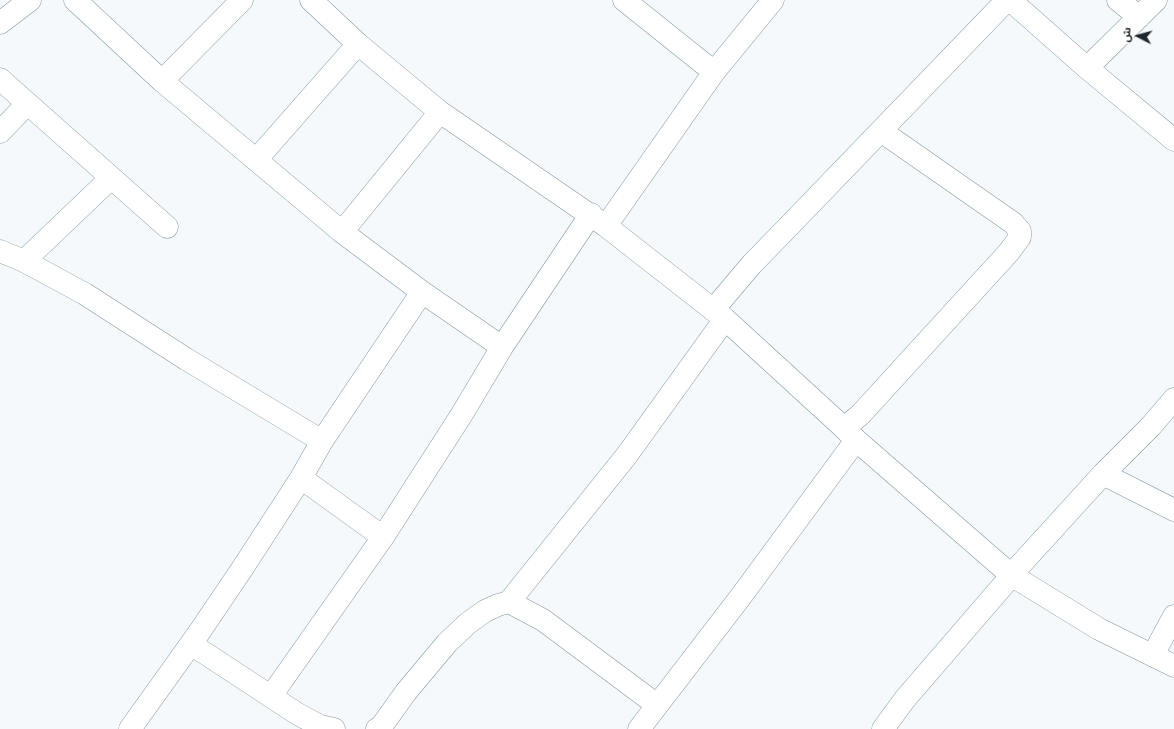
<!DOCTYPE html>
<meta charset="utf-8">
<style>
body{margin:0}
#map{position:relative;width:1174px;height:729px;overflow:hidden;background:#f5f9fc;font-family:"PT Sans Narrow","Noto Sans Arabic",sans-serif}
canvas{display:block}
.north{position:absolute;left:1118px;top:16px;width:40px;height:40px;-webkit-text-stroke:3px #fff;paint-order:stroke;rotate:276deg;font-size:11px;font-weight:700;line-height:16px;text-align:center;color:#20282d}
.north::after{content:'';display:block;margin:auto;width:14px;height:18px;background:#20282d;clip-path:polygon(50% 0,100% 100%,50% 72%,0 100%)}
</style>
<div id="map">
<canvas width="1174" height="729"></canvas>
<div class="north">ش</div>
</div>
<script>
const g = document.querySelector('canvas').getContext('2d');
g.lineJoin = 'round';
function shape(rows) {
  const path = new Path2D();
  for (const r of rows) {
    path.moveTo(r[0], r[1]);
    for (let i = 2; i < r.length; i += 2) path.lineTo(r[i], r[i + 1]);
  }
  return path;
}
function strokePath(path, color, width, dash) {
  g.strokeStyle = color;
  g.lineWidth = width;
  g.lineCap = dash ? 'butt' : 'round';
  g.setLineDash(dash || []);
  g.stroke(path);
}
const minor = shape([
 [75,0,162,81,342,232,422,292,502,347],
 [311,0,358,44,440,112,606,226,725,319,844,428,856,440,1011,575,1099,629,1174,666],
 [624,0,714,72],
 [1010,0,1087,68,1174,140],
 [1118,0,1139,17],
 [0,23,30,0],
 [1087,68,1156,0],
 [0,79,167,227],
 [162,81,242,0],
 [0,132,27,104],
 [256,160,358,44],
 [606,226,714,72,773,0],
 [342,232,440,112],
 [0,251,24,261,85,294,186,359,322,441],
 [24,261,111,178],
 [713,310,752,264,788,227,1007,0],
 [844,428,860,415,1009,252,1020,237,1020,231,1013,223,881,131],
 [1103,474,1174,510],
 [301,478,383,537],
 [509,602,627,455,725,319],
 [191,644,296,713,320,726,334,729],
 [1153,655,1174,616],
 [271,696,383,537,462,414,502,347,591,214],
 [130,729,198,634,242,569,301,478,322,441,422,292],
 [377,729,381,727,406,692,447,643,467,624,485,611,498,605,509,602,543,620,657,705],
 [639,729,742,595,856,440],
 [883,729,905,699,1006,582,1011,575,1103,474,1151,426,1174,399]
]);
strokePath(minor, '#8195a1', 23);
strokePath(minor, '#fff', 22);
</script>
